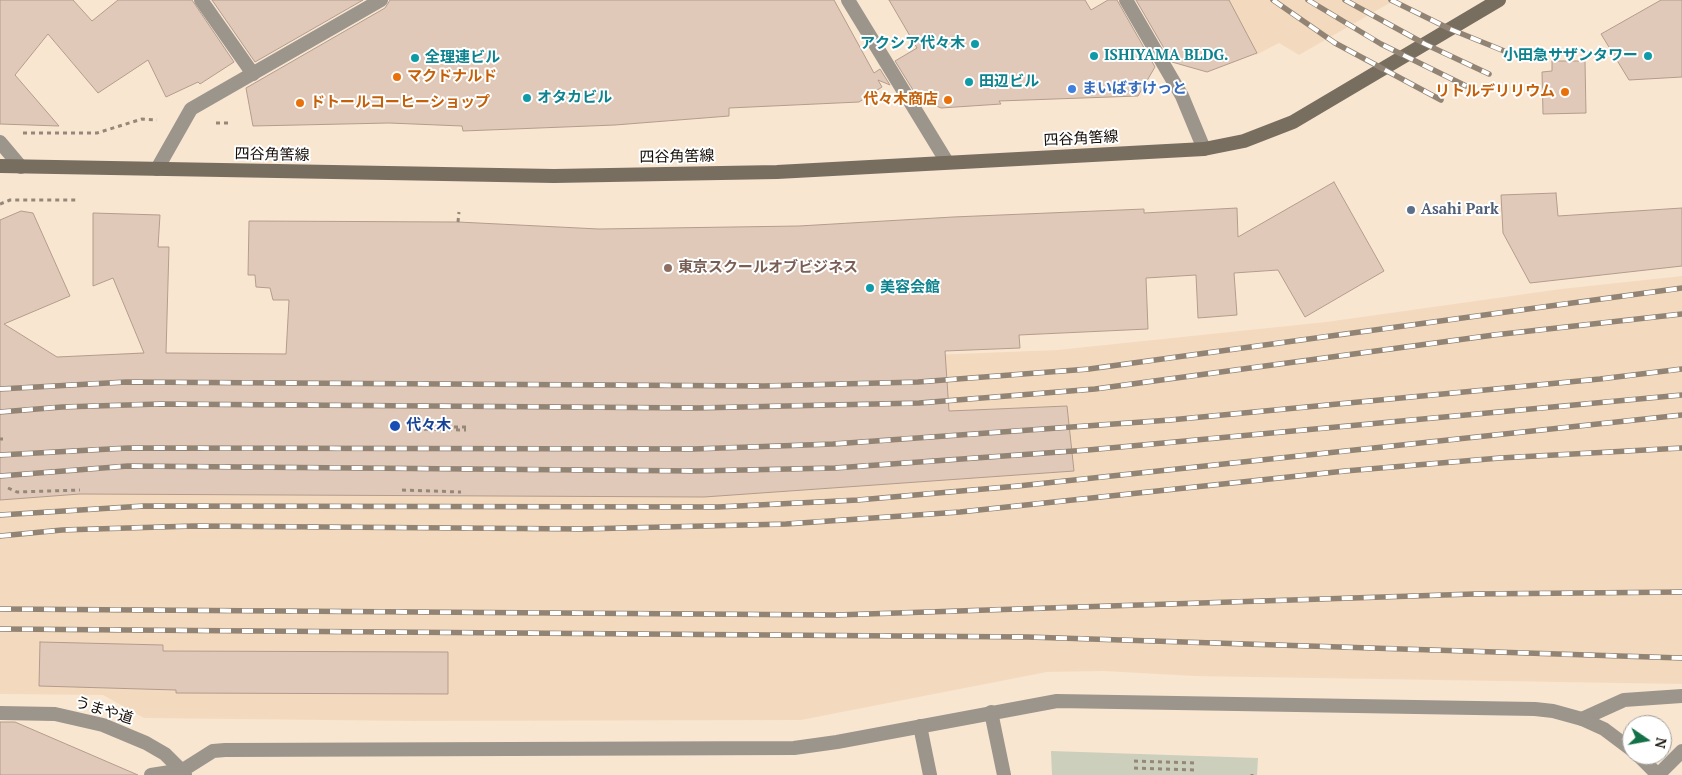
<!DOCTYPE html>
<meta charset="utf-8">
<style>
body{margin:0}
#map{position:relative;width:1682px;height:775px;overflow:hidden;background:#f9e6d0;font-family:"PT Serif",serif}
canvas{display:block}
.north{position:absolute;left:1622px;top:715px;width:50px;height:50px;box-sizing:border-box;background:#fff;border:1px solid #a19e9c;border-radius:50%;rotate:102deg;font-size:14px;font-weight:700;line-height:20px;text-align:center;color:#140d07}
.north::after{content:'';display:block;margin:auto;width:18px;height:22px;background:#147147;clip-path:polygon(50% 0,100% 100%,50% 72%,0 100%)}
</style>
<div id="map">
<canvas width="1682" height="775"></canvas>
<div class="north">N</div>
</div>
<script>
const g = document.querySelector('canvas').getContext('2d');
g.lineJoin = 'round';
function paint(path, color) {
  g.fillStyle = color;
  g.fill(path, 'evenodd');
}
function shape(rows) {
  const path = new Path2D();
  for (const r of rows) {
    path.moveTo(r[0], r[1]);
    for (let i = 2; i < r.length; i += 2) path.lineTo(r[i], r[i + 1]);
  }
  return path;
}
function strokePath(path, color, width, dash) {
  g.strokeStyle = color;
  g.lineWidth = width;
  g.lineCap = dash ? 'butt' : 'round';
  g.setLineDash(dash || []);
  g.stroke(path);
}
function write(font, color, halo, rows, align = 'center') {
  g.font = font + ' "PT Serif","Noto Sans JP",serif';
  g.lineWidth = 4;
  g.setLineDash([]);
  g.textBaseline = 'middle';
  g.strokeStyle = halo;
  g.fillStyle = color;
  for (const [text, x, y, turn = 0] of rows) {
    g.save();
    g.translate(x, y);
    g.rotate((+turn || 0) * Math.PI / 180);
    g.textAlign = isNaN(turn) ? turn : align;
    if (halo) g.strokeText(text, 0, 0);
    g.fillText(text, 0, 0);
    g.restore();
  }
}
paint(shape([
 [1225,0,1395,0,1299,55,1279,43,1256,55],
 [1682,276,1682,684,1194,676,1103,671,1047,672,801,720,413,721,144,718,103,695,0,694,0,362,146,352,829,359,1057,350,1326,322,1561,289]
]), '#f3dabf');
paint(shape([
 [1051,751,1258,758,1257,775,1052,775]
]), '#cbcfbb');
const building = shape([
 [0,0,73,0,92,21,118,0,192,0,234,62,200,84,198,82,166,97,148,60,98,93,48,34,15,75,59,126,0,124,0,0],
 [212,0,363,0,255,62,212,0],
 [390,0,834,0,874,73,880,69,890,85,878,80,882,87,859,102,729,108,729,116,615,125,463,131,462,126,389,123,253,126,246,88,385,8,390,0],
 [889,0,1085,0,1091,10,1108,0,1117,0,1155,67,1138,96,999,101,1001,104,941,108,918,98,895,61,917,48,889,0],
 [1136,0,1229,0,1257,53,1207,72,1172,62,1136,0],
 [1661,0,1682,0,1682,77,1629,80,1601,34,1661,0],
 [1552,61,1585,61,1586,113,1543,114,1542,72,1552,71,1552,61],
 [1334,182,1384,271,1305,317,1278,270,1234,273,1237,315,1198,318,1196,275,1146,278,1148,329,1019,335,1020,348,945,351,949,411,1067,406,1074,471,704,497,80,494,0,500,0,220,21,211,33,213,70,296,4,324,57,357,144,353,113,278,93,286,93,213,160,215,158,247,169,247,166,353,286,354,289,300,273,300,270,288,256,287,255,275,248,275,249,221,458,222,599,229,799,226,953,217,1144,209,1144,213,1237,208,1238,237,1334,182],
 [1556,193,1558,216,1682,208,1682,266,1530,283,1503,233,1501,195,1556,193],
 [40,642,163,645,163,651,448,652,448,694,176,693,176,690,39,686,40,642],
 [0,722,15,722,138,775,0,775,0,722]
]);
paint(building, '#e1c9b9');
strokePath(building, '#b39c8d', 1);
strokePath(shape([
 [216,123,230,123],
 [23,133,97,133,142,119,157,120],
 [0,204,10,200,79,200],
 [458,222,459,212],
 [454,427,466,427],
 [408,429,466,430],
 [0,439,3,439],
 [8,488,17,492,80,490],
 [402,490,461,492],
 [1134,761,1195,763],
 [1134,768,1195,770],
 [1252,775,1252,774]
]), '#968879', 3, [4, 4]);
strokePath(shape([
 [991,712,1004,775],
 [1582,719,1624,700,1682,696],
 [920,726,930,775],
 [1658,775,1682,751]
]), '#9c958c', 14);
strokePath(shape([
 [201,0,253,74],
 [848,0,947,162],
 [1126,0,1182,96,1204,149],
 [0,142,21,167],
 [0,713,55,714,103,725,146,743,165,754,185,774],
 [1638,755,1658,775],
 [151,775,183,770,213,751,225,750,794,748,837,742,1057,701,1535,709,1553,711,1582,719,1604,729,1632,750]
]), '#9c958c', 14);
strokePath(shape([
 [157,169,191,109,381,0]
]), '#9c958c', 14);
strokePath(shape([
 [0,166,554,176,777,172,1204,149,1244,141,1293,122,1499,0]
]), '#786e60', 14);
const rail = shape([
 [1273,0,1335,43,1441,100],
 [1308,0,1381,44,1466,86],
 [1345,0,1425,44,1489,74],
 [1391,0,1450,29,1519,57],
 [0,389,126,382,764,386,918,382,1089,369,1682,288],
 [0,412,62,407,160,404,697,408,919,403,1095,389,1494,335,1682,314],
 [0,455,128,448,694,449,833,444,1170,420,1600,379,1682,369],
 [0,476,128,466,696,471,835,468,1088,450,1682,395],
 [0,515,144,506,718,507,858,500,1018,486,1682,415],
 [0,536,62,530,194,526,583,529,786,524,960,512,1345,471,1500,458,1682,448],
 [0,609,836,615,1474,594,1682,592],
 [0,629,1028,637,1682,658]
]);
strokePath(rail, '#928475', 5.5);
strokePath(rail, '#fff', 4, [11]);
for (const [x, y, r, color] of [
 [975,44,5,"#0f9aa8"],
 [1094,56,5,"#0f9aa8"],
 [1648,56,5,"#0f9aa8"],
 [415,58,5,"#0f9aa8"],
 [397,77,5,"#e8710a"],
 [969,82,5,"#0f9aa8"],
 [1072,89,5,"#3f7fe0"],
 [1565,92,5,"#e8710a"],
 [527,98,5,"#0f9aa8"],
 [948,100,5,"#e8710a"],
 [300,103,5,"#e8710a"],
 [1411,210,5,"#5c6f8a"],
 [668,268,5,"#8d6e63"],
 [870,288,5,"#0f9aa8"],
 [395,426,6,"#1a4fb4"]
]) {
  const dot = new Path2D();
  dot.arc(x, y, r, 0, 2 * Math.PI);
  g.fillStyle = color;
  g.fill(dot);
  strokePath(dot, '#fff', 2);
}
write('bold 15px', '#0d838f', '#fff', [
 ["アクシア代々木",965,44,"right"],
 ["ISHIYAMA BLDG.",1104,56],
 ["小田急サザンタワー",1638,56,"right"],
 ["全理連ビル",425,58],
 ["田辺ビル",979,82],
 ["オタカビル",537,98],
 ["美容会館",880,288]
], 'left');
write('bold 15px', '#c56008', '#fff', [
 ["マクドナルド",407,77],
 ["リトルデリリウム",1555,92,"right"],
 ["代々木商店",938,100,"right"],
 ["ドトールコーヒーショップ",310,103]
], 'left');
write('bold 15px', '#366cbe', '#fff', [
 ["まいばすけっと",1082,89]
], 'left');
write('15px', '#140d07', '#fff', [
 ["四谷角筈線",1081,139,-3],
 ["四谷角筈線",272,155,1],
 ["四谷角筈線",677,157,-1],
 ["うまや道",104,711,17]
]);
write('bold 15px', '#4e5e75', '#fff', [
 ["Asahi Park",1421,210]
], 'left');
write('bold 15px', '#785e54', '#fff', [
 ["東京スクールオブビジネス",678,268]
], 'left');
write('bold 15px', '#164399', '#fff', [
 ["代々木",406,426]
], 'left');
</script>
